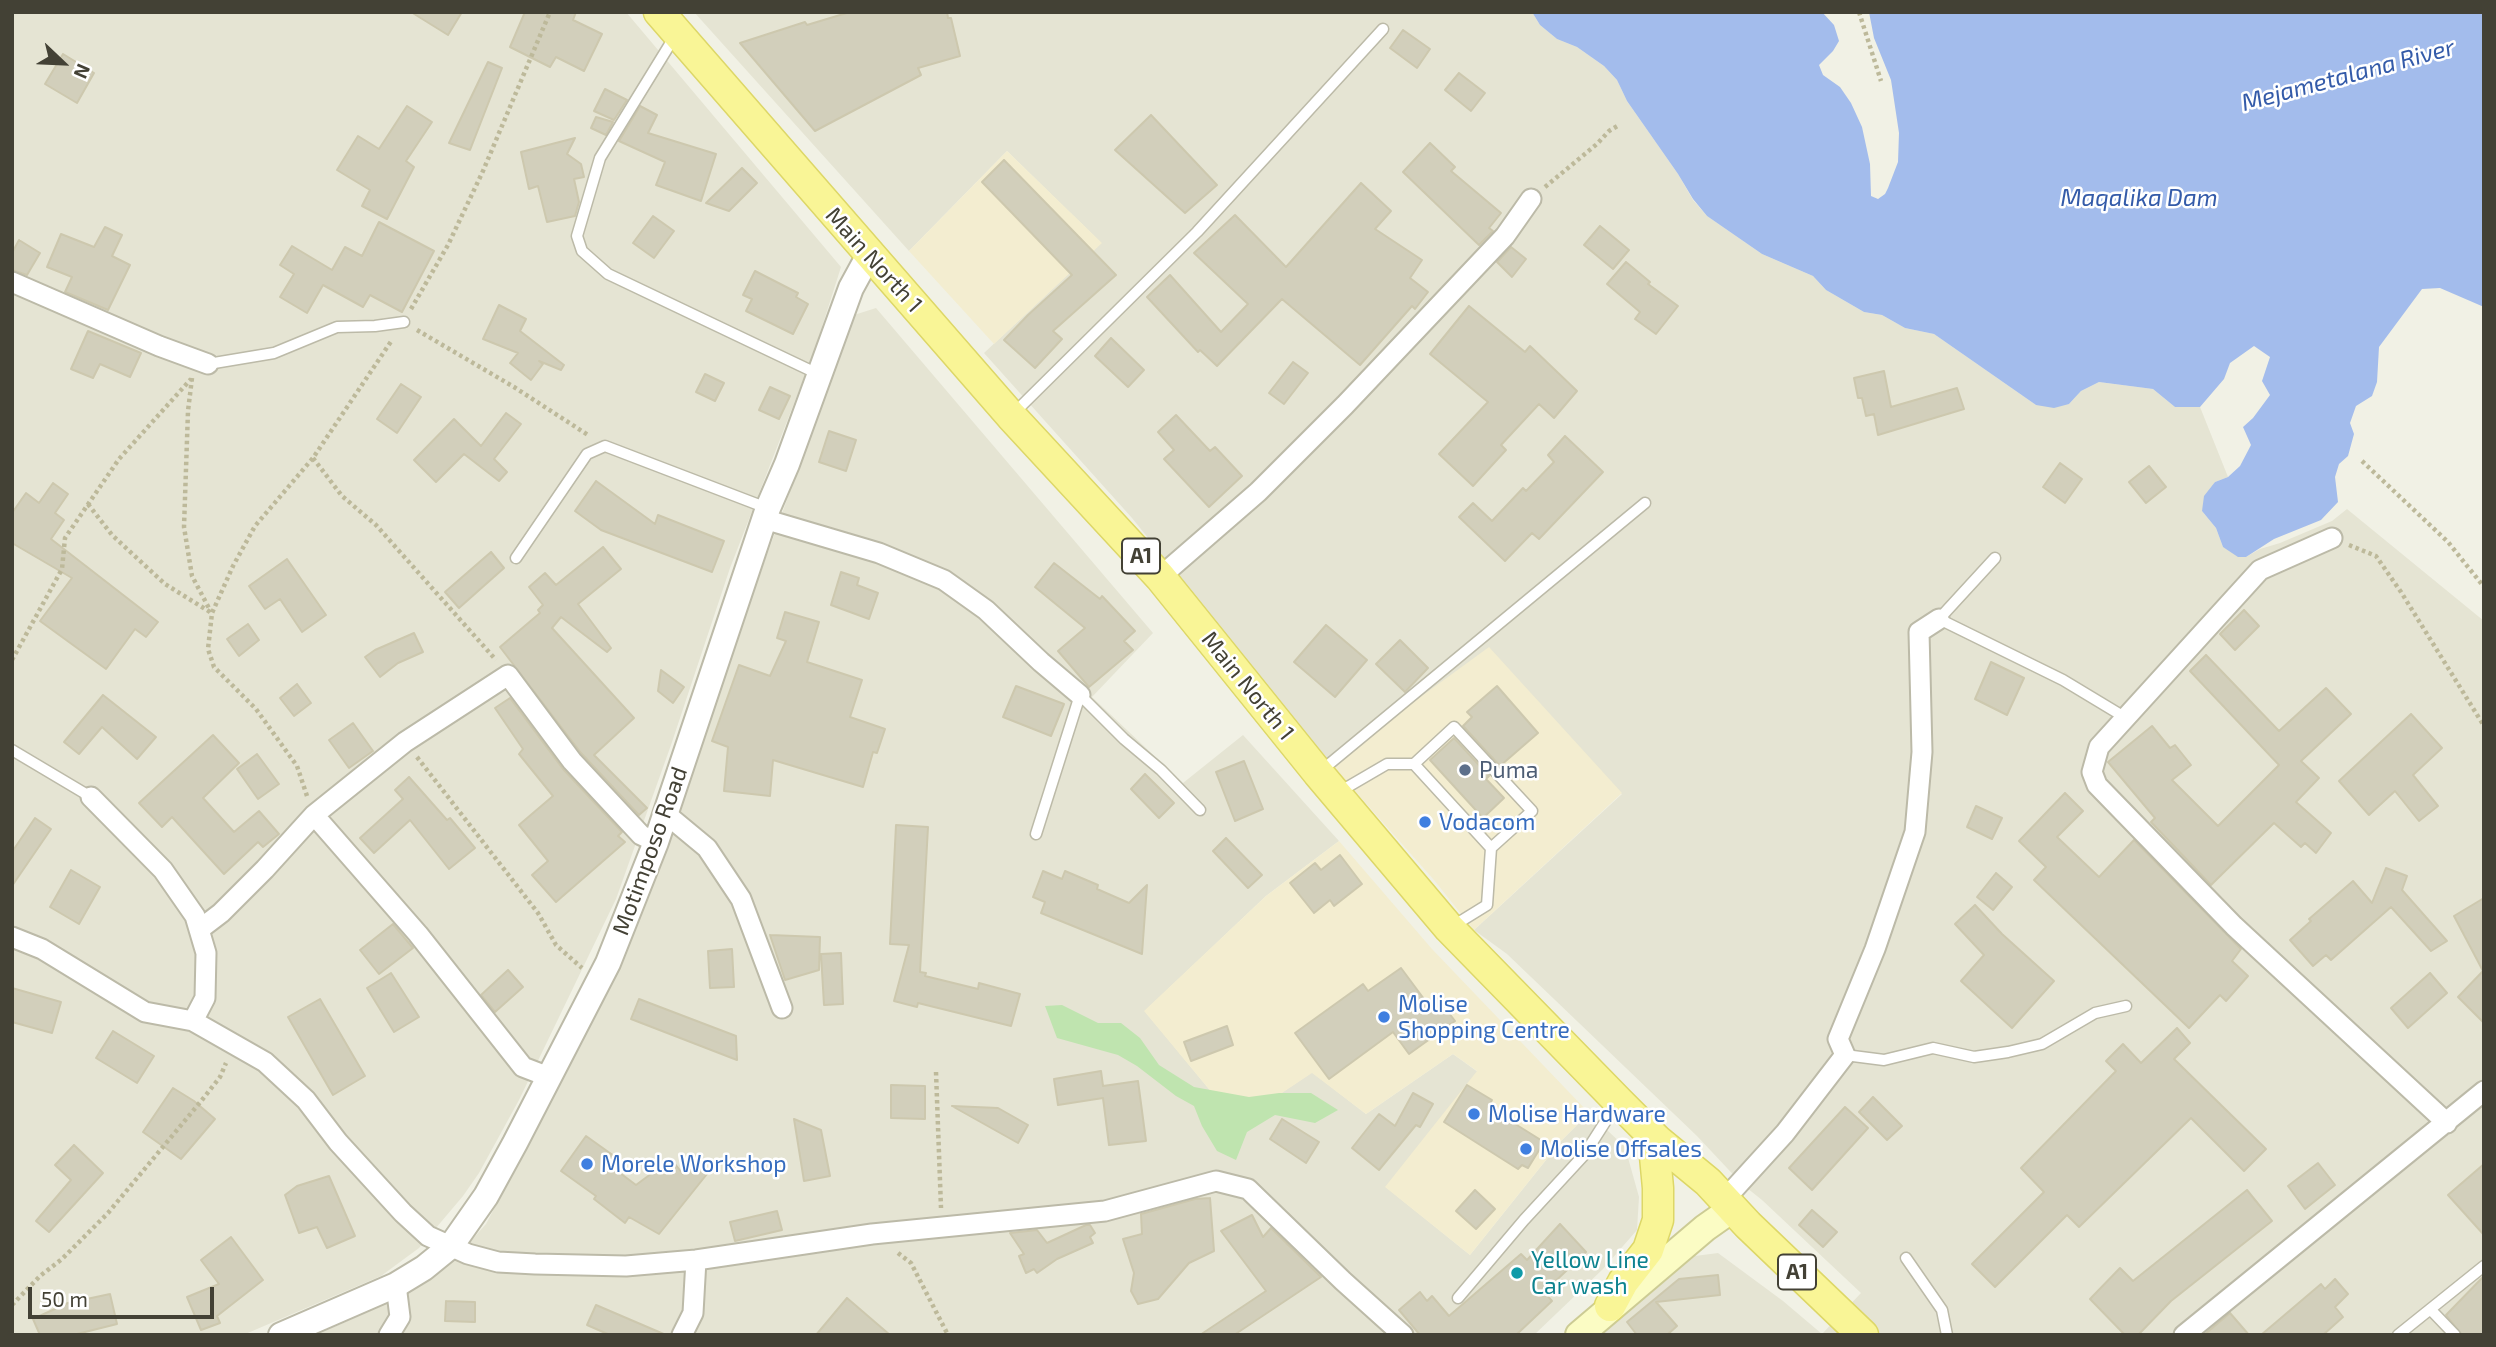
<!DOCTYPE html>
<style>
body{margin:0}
#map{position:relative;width:2496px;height:1347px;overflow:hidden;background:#f1f1e5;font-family:"Exo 2",sans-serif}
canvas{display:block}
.frame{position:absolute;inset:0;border:14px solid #434135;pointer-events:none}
.north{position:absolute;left:28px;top:28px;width:70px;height:70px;-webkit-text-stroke:5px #fff;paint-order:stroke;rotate:113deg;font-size:19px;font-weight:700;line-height:28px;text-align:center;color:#434135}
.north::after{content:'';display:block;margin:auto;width:24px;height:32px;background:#434135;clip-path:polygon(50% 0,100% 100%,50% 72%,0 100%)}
.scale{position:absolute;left:28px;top:1287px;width:186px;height:32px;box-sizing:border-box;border:4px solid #434135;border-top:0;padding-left:9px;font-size:21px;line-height:24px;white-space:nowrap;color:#434135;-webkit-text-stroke:5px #fff;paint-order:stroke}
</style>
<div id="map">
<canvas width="2496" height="1347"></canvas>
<div class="frame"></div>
<div class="north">N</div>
<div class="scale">50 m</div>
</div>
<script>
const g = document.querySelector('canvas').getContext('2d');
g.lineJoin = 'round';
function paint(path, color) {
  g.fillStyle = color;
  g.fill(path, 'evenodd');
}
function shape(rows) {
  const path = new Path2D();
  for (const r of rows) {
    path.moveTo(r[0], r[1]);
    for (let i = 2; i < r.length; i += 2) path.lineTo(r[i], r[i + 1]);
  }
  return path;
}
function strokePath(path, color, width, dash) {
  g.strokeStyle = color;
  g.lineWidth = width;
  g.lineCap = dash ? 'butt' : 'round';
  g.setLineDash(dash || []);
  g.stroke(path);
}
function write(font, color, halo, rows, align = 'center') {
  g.font = font + ' "Exo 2",sans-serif';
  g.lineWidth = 5;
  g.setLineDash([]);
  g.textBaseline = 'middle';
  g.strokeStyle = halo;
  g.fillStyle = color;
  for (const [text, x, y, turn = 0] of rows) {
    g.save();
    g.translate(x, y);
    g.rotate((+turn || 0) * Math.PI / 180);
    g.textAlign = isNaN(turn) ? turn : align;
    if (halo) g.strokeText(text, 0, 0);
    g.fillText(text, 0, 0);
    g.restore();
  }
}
paint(shape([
 [12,12,626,12,841,267,814,352,730,568,671,745,616,899,519,1100,479,1173,463,1196,419,1248,381,1276,243,1335,12,1335],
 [694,12,1532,12,1540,25,1557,39,1577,47,1604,66,1617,80,1627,101,1678,174,1693,200,1707,216,1762,254,1813,276,1826,290,1864,312,1882,315,1905,328,1934,334,2036,405,2069,404,2081,391,2099,382,2153,389,2175,407,2200,407,2228,477,2215,482,2202,511,2216,528,2223,547,2246,557,2260,549,2280,543,2332,521,2347,509,2484,621,2484,1335,1601,1335,1695,1256,1718,1253,1783,1301,1822,1334,1861,1293,1762,1200,1742,1184,1697,1136,1507,954,1474,930,1622,794,1330,763,1132,518,984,353,1101,243,1007,151,909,251],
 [876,308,1153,633,1092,697,1183,783,1243,735,1339,841,1266,896,1145,1011,1237,1123,1312,1072,1366,1114,1453,1054,1478,1072,1386,1187,1470,1255,1562,1140,1589,1113,1625,1147,1639,1197,1637,1230,1603,1269,1534,1335,316,1335,381,1306,451,1263,486,1224,595,1017,694,769,748,607,854,315]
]), '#e5e4d3');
paint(shape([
 [1007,151,1102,243,994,344,909,251],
 [1489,647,1622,793,1474,930,1434,880,1330,763],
 [1339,841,1432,949,1589,1113,1562,1140,1470,1255,1385,1187,1477,1071,1453,1054,1366,1114,1312,1073,1237,1123,1144,1011,1266,896]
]), '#f3edd0');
paint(shape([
 [1062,1005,1098,1023,1121,1023,1140,1038,1159,1065,1194,1087,1249,1097,1279,1093,1311,1093,1338,1110,1315,1123,1275,1115,1247,1132,1236,1160,1217,1151,1202,1126,1194,1106,1176,1096,1137,1066,1118,1055,1057,1038,1045,1006]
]), '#bfe4af');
paint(shape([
 [1532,12,1822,12,1834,25,1839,41,1833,51,1819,65,1823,75,1840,87,1851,103,1862,127,1870,164,1871,196,1878,199,1885,194,1888,188,1898,162,1899,133,1891,80,1874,38,1869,12,2484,12,2484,307,2440,288,2422,289,2379,347,2377,382,2372,396,2356,406,2350,423,2354,434,2348,456,2339,464,2335,477,2338,502,2321,520,2274,539,2246,557,2238,557,2223,547,2216,528,2202,511,2204,496,2215,482,2228,477,2240,466,2251,445,2243,427,2253,418,2270,395,2262,381,2270,357,2254,346,2230,363,2224,379,2200,407,2175,407,2153,389,2099,382,2081,391,2069,404,2054,408,2036,405,1934,334,1905,328,1882,315,1864,312,1826,290,1813,276,1762,254,1707,216,1693,199,1678,174,1627,101,1617,80,1604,66,1577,47,1557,39,1540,25]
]), '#a3bcec');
const building = shape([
 [411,12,462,12,448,35,411,12],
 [525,12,576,12,573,20,602,34,584,71,556,57,550,67,510,47,525,12],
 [850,12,947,12,948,18,951,18,960,56,918,68,921,75,815,131,740,43,805,22,807,25,850,12],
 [1403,30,1430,49,1417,68,1390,48,1403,30],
 [63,54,94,73,77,103,45,84,63,54],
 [488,62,502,68,470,150,449,143,488,62],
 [1459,73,1485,93,1471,111,1445,90,1459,73],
 [605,89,627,100,614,120,594,111,605,89],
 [407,106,432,122,406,161,414,167,387,219,362,206,370,190,337,170,358,136,379,149,407,106],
 [640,106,657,115,648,133,716,154,701,201,656,185,665,162,619,141,640,106],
 [1151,115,1217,185,1185,213,1115,150,1151,115],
 [596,117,613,122,606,135,591,128,596,117],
 [575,138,567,154,581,164,584,177,574,179,579,202,575,216,547,222,538,186,529,189,521,152,575,138],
 [1430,143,1455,167,1451,171,1501,213,1489,228,1493,231,1479,245,1403,172,1430,143],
 [1004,160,1116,275,1053,331,1062,339,1035,368,1004,340,1028,315,1072,275,982,182,1004,160],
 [742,168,757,183,729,211,706,203,742,168],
 [1361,183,1391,211,1375,229,1422,260,1410,278,1428,292,1415,309,1412,306,1360,365,1282,299,1217,366,1200,350,1198,352,1147,297,1170,275,1221,332,1248,304,1194,253,1235,215,1286,267,1361,183],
 [653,216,674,231,654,258,633,243,653,216],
 [379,222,434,251,402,312,370,295,363,307,323,285,307,313,280,297,294,274,280,265,292,246,332,270,345,247,362,256,379,222],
 [1600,226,1629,250,1613,269,1584,245,1600,226],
 [105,227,122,235,112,256,130,265,108,310,65,292,72,277,47,267,61,234,94,247,105,227],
 [19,240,40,253,27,275,12,270,12,253,19,240],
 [1511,247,1526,259,1512,277,1497,262,1511,247],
 [1626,262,1650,282,1648,284,1678,306,1656,334,1635,319,1640,312,1607,284,1626,262],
 [755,271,798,293,796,297,808,304,793,334,746,311,752,299,743,295,755,271],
 [499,305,526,319,520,331,564,365,561,370,539,361,543,364,531,380,510,363,518,353,483,339,499,305],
 [1469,306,1525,352,1530,346,1577,391,1554,418,1539,404,1501,445,1506,450,1473,486,1439,454,1488,402,1430,354,1469,306],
 [88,331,141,353,130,377,100,364,93,378,71,369,88,331],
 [1111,338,1144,370,1128,387,1095,356,1111,338],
 [1293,362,1308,373,1284,404,1269,393,1293,362],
 [1884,371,1891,407,1957,388,1964,409,1878,435,1874,414,1866,416,1862,398,1858,398,1854,378,1884,371],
 [705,374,724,383,715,401,696,392,705,374],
 [401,384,421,397,397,433,377,419,401,384],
 [770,387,790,396,779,419,759,410,770,387],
 [506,413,521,424,494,459,507,472,499,481,464,454,436,482,414,460,454,419,481,446,506,413],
 [1176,415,1210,451,1215,447,1242,476,1209,507,1164,459,1174,450,1158,432,1176,415],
 [829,431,856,440,846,471,819,462,829,431],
 [1565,436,1603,472,1539,539,1532,533,1505,561,1459,517,1473,503,1492,521,1523,488,1526,491,1554,462,1548,455,1565,436],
 [2060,463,2082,479,2065,503,2043,487,2060,463],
 [2149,466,2166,487,2146,503,2129,482,2149,466],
 [596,481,655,524,658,515,724,541,712,572,601,530,575,511,596,481],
 [53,483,68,494,55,513,64,520,51,539,158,622,146,637,135,629,106,669,40,621,72,578,12,543,12,513,26,493,39,503,53,483],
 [603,547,621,569,578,604,611,648,607,652,561,617,552,628,634,718,594,755,647,808,639,815,581,753,500,647,540,613,538,610,543,605,529,587,545,573,556,585,603,547],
 [491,552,504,568,459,608,445,592,491,552],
 [287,559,326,615,302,632,280,599,265,609,249,586,287,559],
 [1054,563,1100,599,1102,596,1135,631,1124,641,1133,650,1089,687,1058,651,1085,628,1035,587,1054,563],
 [841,572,859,578,857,585,878,593,869,619,831,605,841,572],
 [2244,610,2259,626,2235,650,2220,634,2244,610],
 [785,612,819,622,807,662,862,680,850,717,885,729,877,753,873,752,863,787,773,760,770,796,724,791,728,747,712,741,739,665,770,676,786,641,777,638,785,612],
 [248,624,259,640,239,656,227,639,248,624],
 [1326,625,1367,660,1335,697,1294,662,1326,625],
 [414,633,423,652,398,663,380,677,365,657,375,650,414,633],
 [1400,640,1428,668,1405,692,1376,664,1400,640],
 [2206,655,2279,731,2326,688,2351,714,2301,761,2319,778,2296,802,2331,833,2316,853,2305,843,2301,847,2274,823,2211,885,2151,822,2155,818,2108,762,2152,726,2170,748,2175,745,2191,765,2172,780,2218,826,2279,765,2190,671,2206,655],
 [1991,662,2024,678,2007,715,1975,699,1991,662],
 [661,670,684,687,673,703,658,691,661,670],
 [297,684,311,703,294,716,280,698,297,684],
 [1016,686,1064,704,1051,736,1003,717,1016,686],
 [1497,686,1538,733,1500,766,1463,726,1472,717,1467,712,1497,686],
 [103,695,156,737,137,759,102,727,79,754,64,742,103,695],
 [510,698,563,769,622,832,618,836,625,842,556,902,532,875,548,861,519,825,553,796,519,754,523,749,495,708,510,698],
 [2411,714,2442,748,2413,775,2438,806,2419,821,2395,791,2369,815,2339,781,2411,714],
 [353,723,373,751,349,768,329,740,353,723],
 [213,735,239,763,203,798,234,832,259,811,279,834,263,847,258,842,224,874,172,817,162,827,139,803,213,735],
 [1454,738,1489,776,1486,779,1504,798,1483,818,1430,760,1454,738],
 [257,754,279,784,258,799,237,769,257,754],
 [1244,761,1263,809,1235,821,1216,772,1244,761],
 [1145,774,1174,803,1159,818,1131,789,1145,774],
 [409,777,447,820,450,818,475,848,449,869,410,820,374,853,360,838,403,799,395,790,409,777],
 [2065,793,2083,811,2057,837,2099,877,2134,840,2241,949,2232,961,2248,976,2226,1001,2220,995,2189,1028,2034,880,2046,867,2019,841,2065,793],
 [1976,806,2002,818,1992,839,1967,827,1976,806],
 [35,818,51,829,12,886,12,852,35,818],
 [896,825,928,827,920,972,926,973,925,976,978,989,979,983,1020,994,1011,1026,918,1003,917,1007,894,1001,909,945,890,944,896,825],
 [1226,838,1262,875,1248,888,1213,851,1226,838],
 [1340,855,1362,884,1334,906,1330,900,1314,913,1290,883,1315,863,1321,870,1340,855],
 [2386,868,2407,876,2402,890,2447,941,2431,951,2391,907,2331,960,2326,955,2313,966,2290,940,2311,921,2309,919,2353,881,2372,903,2386,868],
 [71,870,100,887,79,924,50,907,71,870],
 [1043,871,1062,879,1065,871,1098,885,1097,889,1129,903,1147,885,1142,954,1041,913,1045,902,1033,897,1043,871],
 [1996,873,2012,887,1993,910,1977,897,1996,873],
 [2484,898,2484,1023,2458,997,2483,971,2454,916,2484,898],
 [1975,905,2002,934,2054,981,2012,1028,1961,981,1984,955,1955,924,1975,905],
 [393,924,413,948,379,974,360,950,393,924],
 [770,935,820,937,819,970,785,980,770,935],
 [732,949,734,987,710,988,708,951,732,949],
 [841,953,843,1004,824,1005,821,954,841,953],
 [1401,968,1427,1003,1436,996,1455,1021,1409,1054,1393,1032,1329,1079,1295,1033,1363,984,1368,991,1401,968],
 [508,970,523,987,495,1012,481,995,508,970],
 [391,973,419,1017,394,1032,367,988,391,973],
 [2430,973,2447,993,2408,1028,2391,1008,2430,973],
 [12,988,61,1002,52,1033,12,1022,12,988],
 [320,999,365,1076,333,1095,288,1017,320,999],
 [639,999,736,1036,737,1060,631,1019,639,999],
 [1227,1026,1233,1045,1191,1061,1184,1042,1227,1026],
 [2177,1028,2190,1043,2174,1059,2266,1149,2244,1171,2191,1118,2079,1227,2067,1215,1995,1287,1972,1264,2044,1192,2021,1168,2116,1071,2106,1061,2123,1044,2141,1063,2177,1028],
 [113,1031,154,1056,137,1083,96,1058,113,1031],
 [1101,1071,1103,1086,1138,1081,1146,1141,1109,1145,1103,1098,1058,1105,1054,1079,1101,1071],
 [891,1085,925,1086,925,1119,891,1118,891,1085],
 [1467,1085,1492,1100,1488,1107,1544,1142,1528,1168,1522,1165,1518,1169,1444,1122,1467,1085],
 [173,1088,194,1101,215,1119,181,1159,143,1132,173,1088],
 [1413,1093,1433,1104,1420,1127,1416,1125,1379,1170,1352,1148,1379,1114,1395,1126,1413,1093],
 [1873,1097,1902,1126,1887,1140,1859,1112,1873,1097],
 [952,1106,998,1108,1028,1125,1018,1143,952,1106],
 [1845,1107,1868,1128,1812,1190,1789,1168,1845,1107],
 [794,1119,821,1130,830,1176,804,1181,794,1119],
 [1282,1119,1319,1142,1306,1163,1270,1139,1282,1119],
 [586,1136,614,1156,608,1164,636,1185,671,1159,683,1174,692,1163,707,1174,659,1234,629,1217,625,1223,594,1199,596,1196,561,1171,586,1136],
 [74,1145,103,1173,49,1232,36,1221,71,1180,55,1165,74,1145],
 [2318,1163,2335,1185,2305,1209,2288,1186,2318,1163],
 [2484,1164,2484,1235,2448,1195,2484,1164],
 [329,1176,355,1236,327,1248,317,1227,299,1233,285,1195,297,1186,329,1176],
 [1475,1190,1495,1209,1476,1229,1456,1211,1475,1190],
 [2247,1190,2272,1221,2171,1301,2138,1335,2125,1335,2090,1299,2120,1268,2133,1281,2247,1190],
 [1210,1198,1214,1251,1189,1263,1158,1299,1138,1304,1131,1291,1134,1273,1123,1239,1142,1234,1141,1214,1195,1199,1210,1198],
 [1812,1210,1837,1232,1823,1247,1799,1225,1812,1210],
 [777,1211,782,1230,735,1241,730,1222,777,1211],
 [1252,1215,1263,1237,1271,1228,1321,1277,1234,1335,1200,1335,1266,1291,1221,1231,1252,1215],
 [1560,1224,1586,1252,1544,1292,1552,1301,1516,1335,1420,1335,1399,1310,1420,1292,1427,1301,1432,1296,1449,1316,1521,1254,1527,1260,1560,1224],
 [1086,1225,1090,1225,1095,1233,1090,1237,1093,1243,1057,1259,1037,1273,1034,1269,1026,1273,1019,1256,1024,1254,1010,1233,1037,1230,1047,1243,1086,1225],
 [231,1237,263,1280,217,1316,220,1323,201,1330,187,1297,219,1284,201,1260,231,1237],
 [1718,1275,1720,1295,1656,1302,1677,1326,1667,1335,1637,1335,1627,1322,1679,1279,1718,1275],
 [2484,1276,2484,1335,2462,1335,2446,1315,2484,1276],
 [2335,1279,2348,1294,2335,1307,2343,1317,2323,1335,2261,1335,2321,1284,2325,1289,2335,1279],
 [110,1294,117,1324,73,1335,40,1335,33,1319,68,1303,110,1294],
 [847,1298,890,1335,816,1335,847,1298],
 [446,1301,475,1302,475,1322,445,1321,446,1301],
 [596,1305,666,1335,610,1335,587,1325,596,1305],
 [2230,1313,2249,1335,2204,1335,2230,1313]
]);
paint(building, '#d2cfbb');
strokePath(building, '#cdc8ae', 2);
const service = shape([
 [675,36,600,158,577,236,582,251,608,274,818,374],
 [208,364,274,353,337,327,375,326,404,322],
 [1014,413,1197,232,1383,29],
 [516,558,587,454,605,446,767,508],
 [1995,558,1939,619,2063,680,2126,718],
 [12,750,91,797],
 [1414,764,1454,727,1532,811,1491,848],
 [1322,770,1645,503],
 [1339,792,1387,764,1414,764,1491,848,1487,905,1453,926],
 [1036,834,1080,695,1124,739,1161,770,1200,810],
 [1845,1055,1884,1060,1933,1048,1974,1057,2008,1052,2042,1044,2095,1013,2126,1006],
 [1906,1258,1942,1310,1947,1335],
 [1458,1298,1524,1220,1584,1155,1616,1105],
 [2431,1310,2455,1335],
 [2398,1335,2484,1266]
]);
const minor = shape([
 [12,282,159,346,208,364],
 [764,519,879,553,944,580,986,610,1041,662,1080,695],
 [2332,538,2260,570,2099,747,2092,772,2097,785,2234,926,2447,1123],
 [1160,577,1258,492,1345,405,1505,236,1531,199],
 [91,797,163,870,195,916,206,953,205,998,193,1021],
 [666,814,707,848,741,899,782,1008],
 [314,815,418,934,523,1067,549,1077],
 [200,929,221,913,265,869,314,815,405,742,508,675,572,761,641,835,656,842],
 [12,937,42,949,145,1012,193,1021,265,1062,306,1100,338,1142,403,1213,428,1236,468,1254,498,1262,535,1264,626,1266,696,1260,872,1234,1105,1211,1216,1181,1248,1189,1343,1281,1403,1335],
 [1724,1200,1785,1133,1845,1055,1838,1039,1875,949,1915,832,1922,752,1919,632,1939,619],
 [389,1335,400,1317,396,1285],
 [682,1335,693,1313,696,1260],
 [2184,1335,2484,1091]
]);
const tertiary = shape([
 [281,1335,396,1285,424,1268,451,1246,486,1196,515,1143,608,963,656,842,768,508,787,464,851,288,869,255]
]);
const secondary = shape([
 [1579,1335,1705,1228,1732,1209]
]);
const primary = shape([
 [659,12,1011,416,1160,577,1318,773,1449,928,1619,1102,1657,1140,1708,1182,1748,1225,1863,1335],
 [1610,1306,1623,1282,1648,1250,1658,1220,1658,1188,1655,1156,1657,1140]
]);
strokePath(service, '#bcbaa8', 13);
strokePath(minor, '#bcbaa8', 23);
strokePath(tertiary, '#bcbaa8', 28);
strokePath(secondary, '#cccb94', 30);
strokePath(primary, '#ddd767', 33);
strokePath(shape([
 [1859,12,1881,81],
 [1545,187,1597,144,1609,131,1619,125],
 [411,309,448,245,483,171,550,12],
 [417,330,514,387,588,435],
 [192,378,188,411,184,527,192,576,211,612],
 [313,458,342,496,376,525,496,660],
 [2362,461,2448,542,2484,587],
 [88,504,112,535,165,584,210,612],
 [2349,545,2376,556,2401,592,2484,726],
 [12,660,62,569,65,538,119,459,191,379],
 [417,757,538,913,556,945,582,968],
 [307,796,297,766,256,709,214,667,208,649,212,613,233,566,255,526,313,458,392,340],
 [936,1072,941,1208],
 [898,1253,911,1263,948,1335],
 [12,1305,40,1276,62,1259,108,1213,202,1100,220,1077,226,1063]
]), '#bdb99a', 4.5, [3.5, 3.5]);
strokePath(service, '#fff', 10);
strokePath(minor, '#fff', 19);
strokePath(tertiary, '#fff', 24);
strokePath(secondary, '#fbfcc4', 26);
strokePath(primary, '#f9f596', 30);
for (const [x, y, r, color] of [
 [1465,770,7,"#5c6f8a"],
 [1425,822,7,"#3f7fe0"],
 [1384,1017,7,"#3f7fe0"],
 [1474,1114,7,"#3f7fe0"],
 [1526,1149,7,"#3f7fe0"],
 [587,1164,7,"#3f7fe0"],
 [1517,1273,7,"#0f9aa8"]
]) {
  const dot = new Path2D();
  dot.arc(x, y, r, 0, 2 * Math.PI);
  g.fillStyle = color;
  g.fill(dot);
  strokePath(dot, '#fff', 2.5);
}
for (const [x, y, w] of [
 [1141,556,38],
 [1797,1272,38]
]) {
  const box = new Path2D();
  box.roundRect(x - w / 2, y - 17.5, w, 35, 5);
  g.fillStyle = '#fff';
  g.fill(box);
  strokePath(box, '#434135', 2);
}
write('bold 21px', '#434135', null, [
 ["A1",1141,556],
 ["A1",1797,1272]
]);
write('23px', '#434135', '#fff', [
 ["Main North 1",874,260,48],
 ["Main North 1",1248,686,51],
 ["Motimposo Road",650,851,-70]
]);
write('23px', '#4e5e75', '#fff', [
 ["Puma",1479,770]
], 'left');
write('23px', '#366cbe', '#fff', [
 ["Vodacom",1439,822],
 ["Molise",1398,1004],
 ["Shopping Centre",1398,1030],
 ["Molise Hardware",1488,1114],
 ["Molise Offsales",1540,1149],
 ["Morele Workshop",601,1164]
], 'left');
write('23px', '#0d838f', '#fff', [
 ["Yellow Line",1531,1260],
 ["Car wash",1531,1286]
], 'left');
write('italic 24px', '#345ba9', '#fff', [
 ["Mejametalana River",2348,75,-15],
 ["Maqalika Dam",2139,198]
]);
</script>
